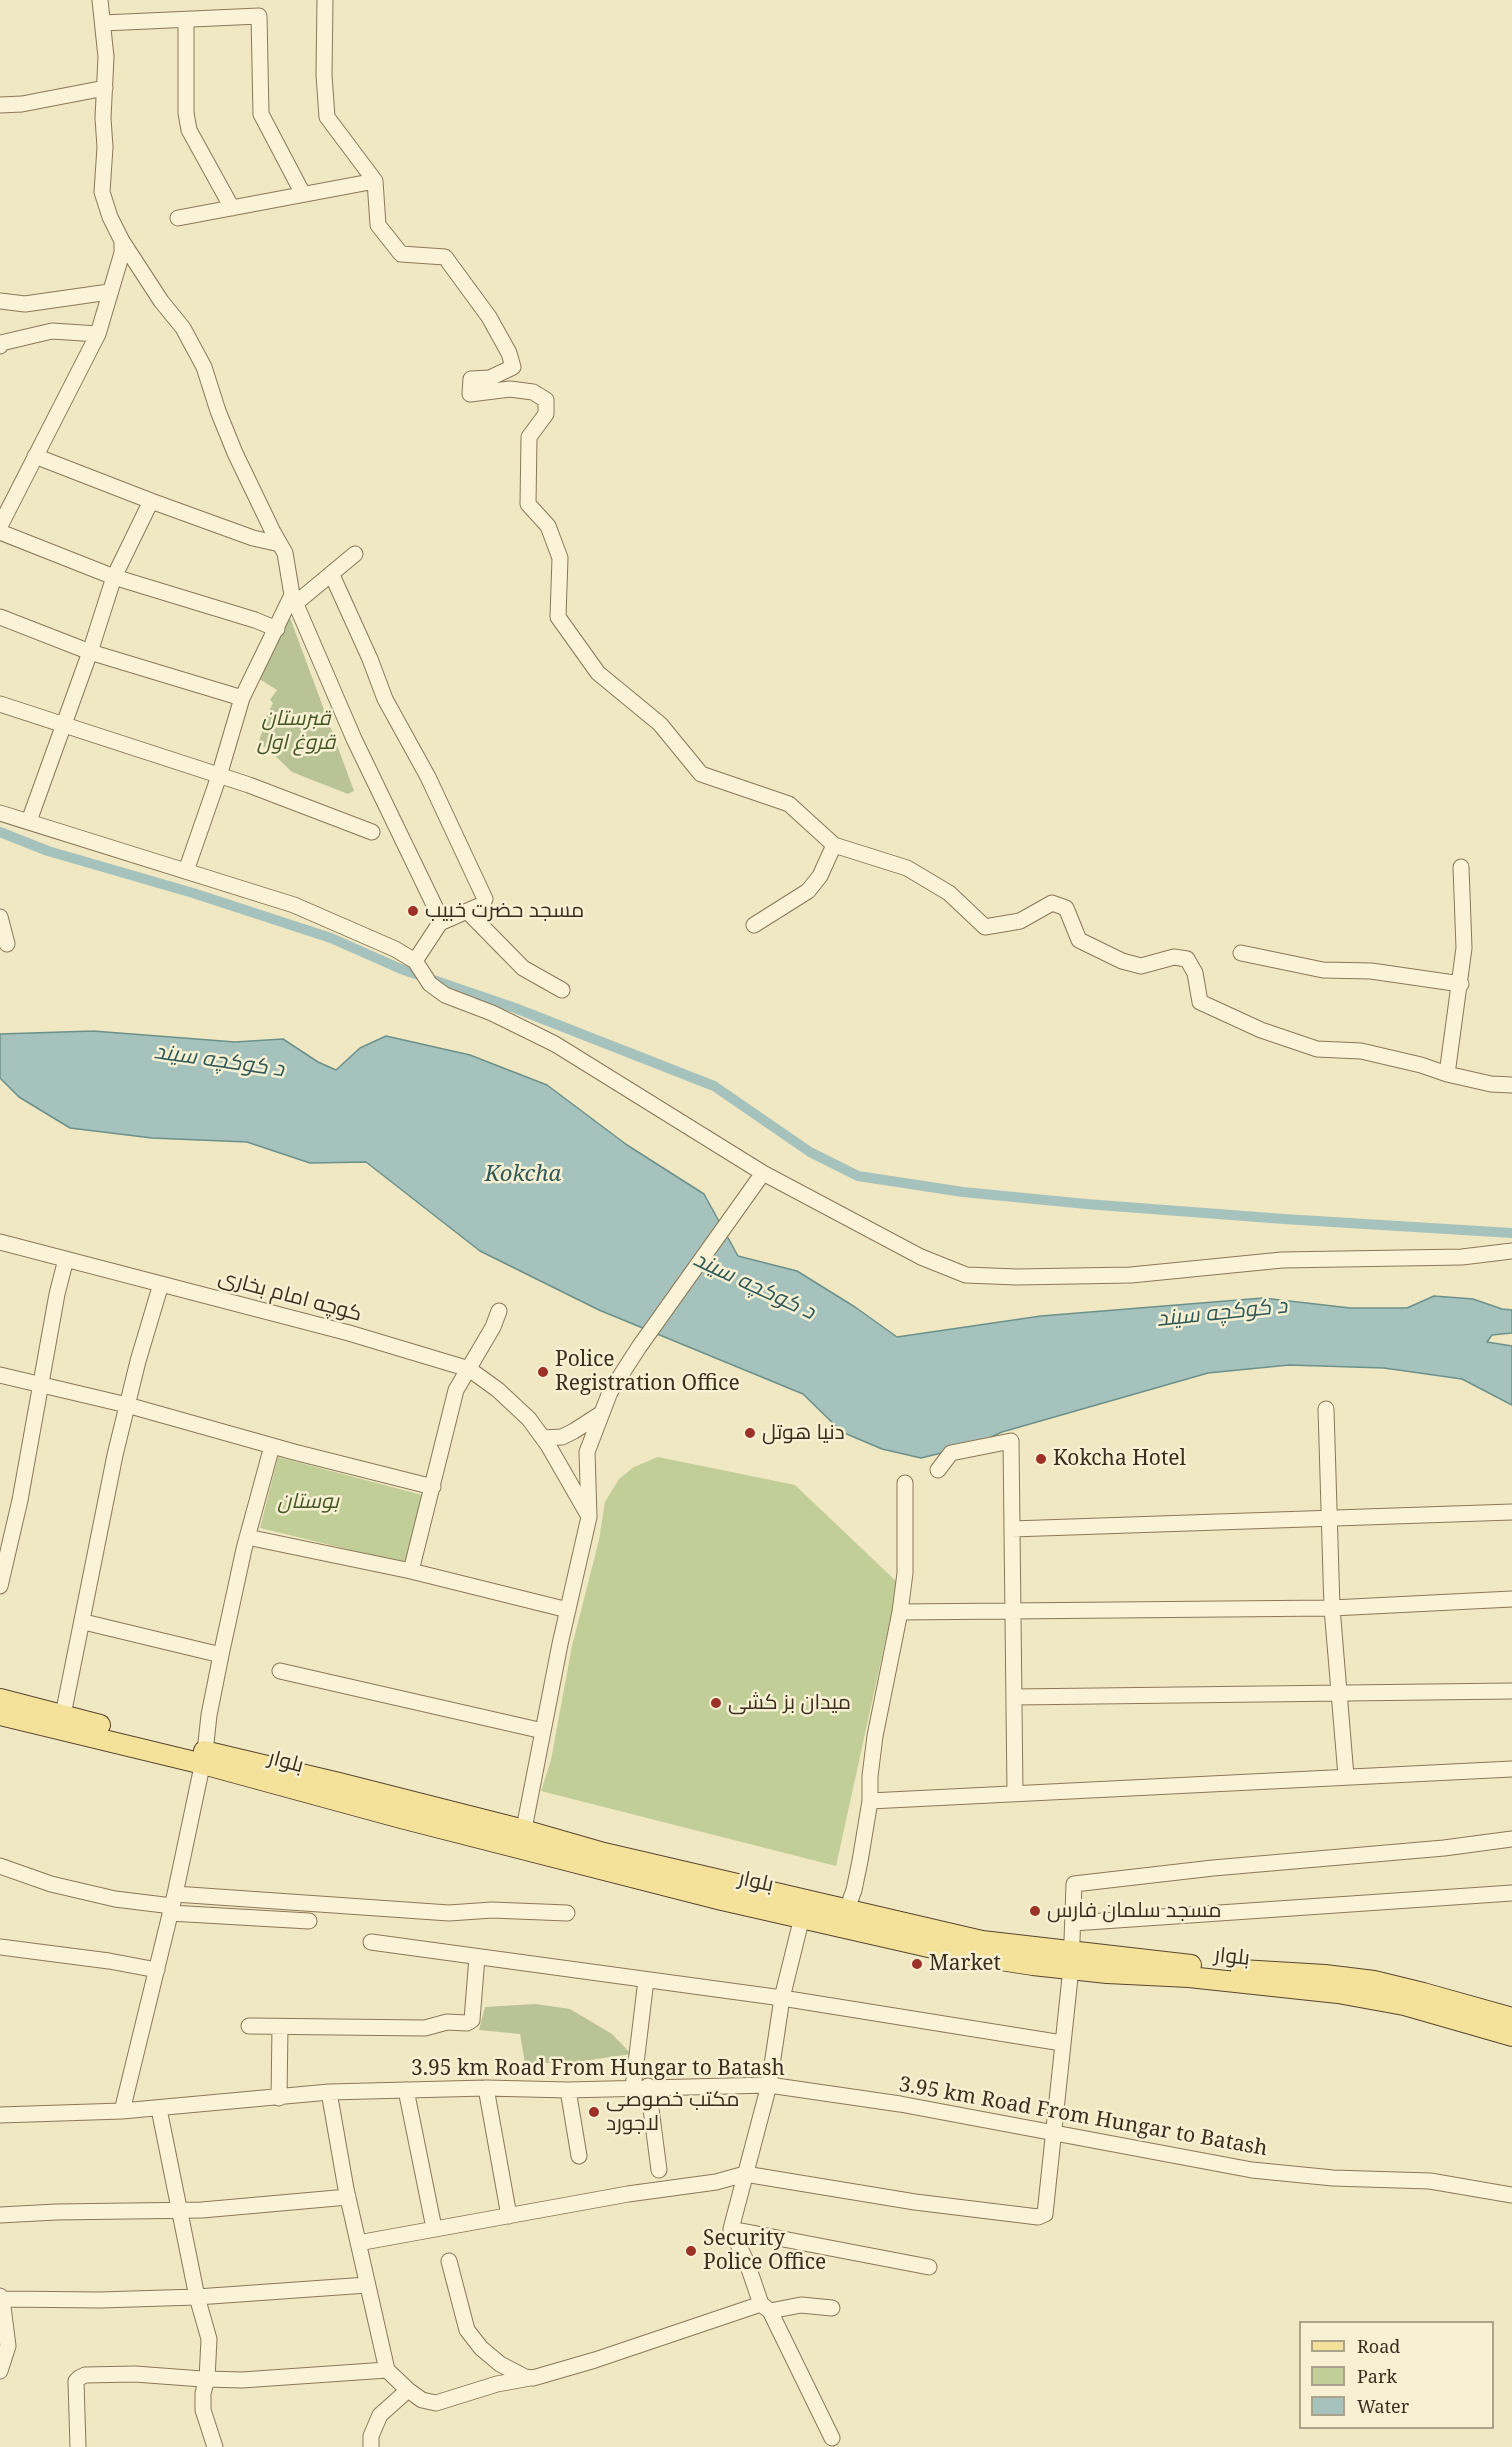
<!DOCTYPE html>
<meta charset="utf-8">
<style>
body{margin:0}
#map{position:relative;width:1512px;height:2447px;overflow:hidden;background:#f0e7c3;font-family:"Noto Serif",serif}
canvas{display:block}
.legend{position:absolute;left:1299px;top:2321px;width:195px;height:108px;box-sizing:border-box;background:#f7f0d3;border:2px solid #aba28b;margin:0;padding:8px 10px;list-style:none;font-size:18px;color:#3a2e1e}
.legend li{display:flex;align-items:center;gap:12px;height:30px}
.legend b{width:30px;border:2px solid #aba28b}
</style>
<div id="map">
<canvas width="1512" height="2447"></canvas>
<ul class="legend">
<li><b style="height:8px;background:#f4e19a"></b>Road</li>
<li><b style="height:16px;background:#c2ce97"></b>Park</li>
<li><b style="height:16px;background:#a6c2bd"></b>Water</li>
</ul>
</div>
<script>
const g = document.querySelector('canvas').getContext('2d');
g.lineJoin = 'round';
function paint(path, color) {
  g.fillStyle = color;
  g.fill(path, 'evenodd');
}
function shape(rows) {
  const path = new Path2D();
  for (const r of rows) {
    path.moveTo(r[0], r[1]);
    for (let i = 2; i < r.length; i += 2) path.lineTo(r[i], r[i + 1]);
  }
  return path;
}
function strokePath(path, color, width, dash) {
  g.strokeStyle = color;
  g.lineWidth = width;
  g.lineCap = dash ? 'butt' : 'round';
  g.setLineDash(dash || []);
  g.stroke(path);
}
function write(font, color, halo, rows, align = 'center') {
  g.font = font + ' "Noto Serif",Cairo,serif';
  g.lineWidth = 5;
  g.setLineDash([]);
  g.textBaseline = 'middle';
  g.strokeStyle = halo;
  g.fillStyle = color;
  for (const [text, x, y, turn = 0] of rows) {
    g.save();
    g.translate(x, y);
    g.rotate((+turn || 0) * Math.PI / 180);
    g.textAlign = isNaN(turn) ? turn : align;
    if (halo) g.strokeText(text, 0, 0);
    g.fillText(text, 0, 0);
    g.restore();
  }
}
paint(shape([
 [278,1457,422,1495,405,1563,260,1528],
 [658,1457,795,1485,898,1583,836,1866,541,1791,551,1760,572,1646,599,1540,605,1502,619,1479,634,1467]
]), '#c2ce97');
paint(shape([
 [289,615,354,791,348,794,292,772,268,749,258,744,263,729,261,728,273,703,270,700,277,690,258,678],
 [535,2004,570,2009,612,2034,631,2054,569,2063,525,2063,520,2034,479,2030,485,2007]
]), '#b9c396');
const water = shape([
 [93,1031,235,1042,283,1039,318,1062,336,1070,360,1048,386,1036,470,1055,547,1085,627,1145,704,1194,738,1256,797,1271,855,1307,897,1337,1041,1316,1263,1298,1350,1308,1407,1308,1434,1296,1473,1299,1502,1309,1512,1310,1512,1333,1492,1335,1487,1342,1512,1346,1512,1405,1462,1379,1384,1368,1289,1365,1208,1373,1002,1432,974,1445,921,1458,882,1449,842,1432,803,1394,599,1310,480,1251,366,1162,310,1163,247,1142,152,1138,70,1128,19,1097,0,1078,0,1034,93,1031]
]);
paint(water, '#a6c2bd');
strokePath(water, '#6c918b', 1.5);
strokePath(shape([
 [0,832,48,851,193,893,331,938,401,969,515,1008,714,1086,810,1152,858,1176,963,1192,1086,1204,1284,1219,1512,1233]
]), '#a6c2bd', 10);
const minor = shape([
 [325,0,324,75,327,117,375,181,378,225,401,254,445,257,489,317,509,353,513,367,490,378,471,379,470,394,510,389,533,392,546,400,546,414,529,437,528,504,548,526,560,558,558,617,598,673,660,724,701,774,789,804,834,845,907,868,949,893,985,927,1020,921,1052,903,1066,908,1079,940,1122,961,1141,966,1174,957,1187,959,1195,973,1200,1002,1261,1030,1317,1049,1361,1051,1421,1065,1447,1074,1491,1084,1512,1085],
 [186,20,186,113,189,130,232,208],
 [103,23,259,16,261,114,303,194],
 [0,105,22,104,105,88],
 [178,218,375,181],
 [122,241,161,301,183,328,204,367,218,411,235,453,273,532,285,553,292,595,242,698,219,776,186,871],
 [0,301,25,304,109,292],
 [0,346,1,343,52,331,98,334],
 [151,501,253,538,280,544],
 [0,526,98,334,122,253,122,241,110,217,102,192,105,147,103,118,106,57,100,0],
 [0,532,114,577,255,620,277,629],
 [332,575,370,659,385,699,428,777,485,899,483,904,440,923,415,961],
 [292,595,354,739,437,911,440,923],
 [296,603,355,554],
 [0,617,90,652,242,698],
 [0,704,249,785,372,832],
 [0,813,294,905,395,949,415,961,430,984,445,995,492,1013,555,1044,763,1173,921,1257,966,1275,1017,1277,1131,1275,1282,1260,1462,1257,1512,1251],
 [29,821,90,652,114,577,151,501,35,456],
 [467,911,523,968,562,990],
 [0,917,7,944],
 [754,925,808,891,820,876,834,845],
 [1241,953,1323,970,1371,971,1461,984],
 [1447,1074,1464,948,1461,867],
 [0,1242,349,1333,469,1369,498,1390,529,1419,548,1445,587,1513],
 [0,1375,127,1405,294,1452,433,1487],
 [1326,1409,1332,1608,1346,1776],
 [543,1438,562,1437,574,1431,602,1413],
 [938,1470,951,1453,1011,1441,1015,1793],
 [1012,1529,1512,1512],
 [247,1537,411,1571,568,1610],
 [411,1571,456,1390,493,1327,499,1311],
 [0,1586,20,1500,57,1294,66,1259],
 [900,1612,1332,1608,1512,1599],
 [84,1622,221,1655,209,1715,205,1752,175,1894,122,2111],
 [221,1655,244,1549,272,1446],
 [280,1671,543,1731],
 [1014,1697,1512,1691],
 [63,1715,115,1455,138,1361,161,1284],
 [870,1801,1512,1769],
 [522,1839,560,1644,589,1517,587,1452,610,1392,639,1347,763,1173],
 [0,1866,51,1884,115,1899,172,1906],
 [175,1894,449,1913,492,1910,567,1913],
 [170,1913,309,1921],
 [802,1917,782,1998,769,2085,731,2229,747,2263,761,2304,770,2311,832,2438],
 [844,1917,854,1890,860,1861,870,1801,870,1776,875,1736,900,1612,905,1573,905,1483],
 [1073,1923,1512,1893],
 [371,1942,782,1998,1062,2043],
 [0,1947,109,1961,157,1970],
 [249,2026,425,2028,447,2022,467,2023,472,2020,477,1957],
 [648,2086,659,2170],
 [486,2088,509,2216],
 [633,2088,646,1980],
 [406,2090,434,2228],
 [568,2090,579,2156],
 [329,2092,346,2189,387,2370],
 [279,2098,280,2027],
 [159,2109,197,2297,209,2339,207,2379,203,2393,203,2410,215,2447],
 [0,2115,122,2111,329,2092,486,2088,568,2090,769,2085,900,2104,1252,2170,1333,2178,1430,2181,1512,2195],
 [0,2215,56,2212,202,2210,348,2197],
 [731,2229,929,2267],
 [358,2243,628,2194,716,2182,745,2174,915,2202,1038,2217,1045,2214,1071,1968,1074,1884,1213,1868,1444,1848,1512,1839],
 [449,2261,467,2330,481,2348,500,2364,525,2377,533,2378,595,2360,761,2304],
 [0,2296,2,2299,100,2300,197,2297,367,2285],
 [770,2311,801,2305,832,2308],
 [0,2371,8,2346,2,2299],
 [207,2379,242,2380,387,2370,408,2390,422,2400,436,2403,497,2384,530,2378],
 [78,2447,76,2381,79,2378,85,2375,135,2374,202,2379],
 [371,2447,371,2436,380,2415,408,2390]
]);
const major = shape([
 [0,1699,100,1725],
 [0,1715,203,1764,401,1818,722,1900,955,1953,1033,1965,1107,1973,1189,1977,1338,1993,1404,2005,1512,2036],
 [204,1751,339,1783,524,1830,604,1853,982,1941,1191,1965],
 [1241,1970,1325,1975,1374,1981,1423,1993,1512,2018]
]);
strokePath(minor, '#8b7859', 17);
strokePath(major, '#58462e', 22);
strokePath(minor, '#faf3d7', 15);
strokePath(major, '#f4e19a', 20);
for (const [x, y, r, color] of [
 [413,911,6,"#9c3227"],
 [543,1372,6,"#9c3227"],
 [750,1433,6,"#9c3227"],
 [1041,1459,6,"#9c3227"],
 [716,1703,6,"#9c3227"],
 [1035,1911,6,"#9c3227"],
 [917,1964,6,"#9c3227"],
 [594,2112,6,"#9c3227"],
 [691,2251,6,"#9c3227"]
]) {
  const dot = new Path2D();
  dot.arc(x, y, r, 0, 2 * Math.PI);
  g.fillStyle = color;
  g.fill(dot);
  strokePath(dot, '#f7f0d3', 2);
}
write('italic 21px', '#455724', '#f7f0d3', [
 ["قبرستان",296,719],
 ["قروغ اول",296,743],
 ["بوستان",308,1502]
]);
write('21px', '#3a2e1e', '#f7f0d3', [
 ["مسجد حضرت خبیب",425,911],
 ["Police",555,1360],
 ["Registration Office",555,1384],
 ["دنیا هوتل",762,1433],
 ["Kokcha Hotel",1053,1459],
 ["میدان بز کشی",728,1703],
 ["مسجد سلمان فارس",1047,1911],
 ["Market",929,1964],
 ["مکتب خصوصی",606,2100],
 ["لاجورد",606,2124],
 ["Security",703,2239],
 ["Police Office",703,2263]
], 'left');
write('21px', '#3a2e1e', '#f7f0d3', [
 ["کوچه امام بخاری",290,1296,15],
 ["بلوار",286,1762,15],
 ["بلوار",756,1882,12],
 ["بلوار",1232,1957,6],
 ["3.95 km Road From Hungar to Batash",598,2069],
 ["3.95 km Road From Hungar to Batash",1083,2117,10]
]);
write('italic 22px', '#2d595a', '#f7f0d3', [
 ["د کوکچه سیند",219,1061,8],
 ["Kokcha",523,1175],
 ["د کوکچه سیند",754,1286,25],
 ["د کوکچه سیند",1222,1313,-6]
]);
</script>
